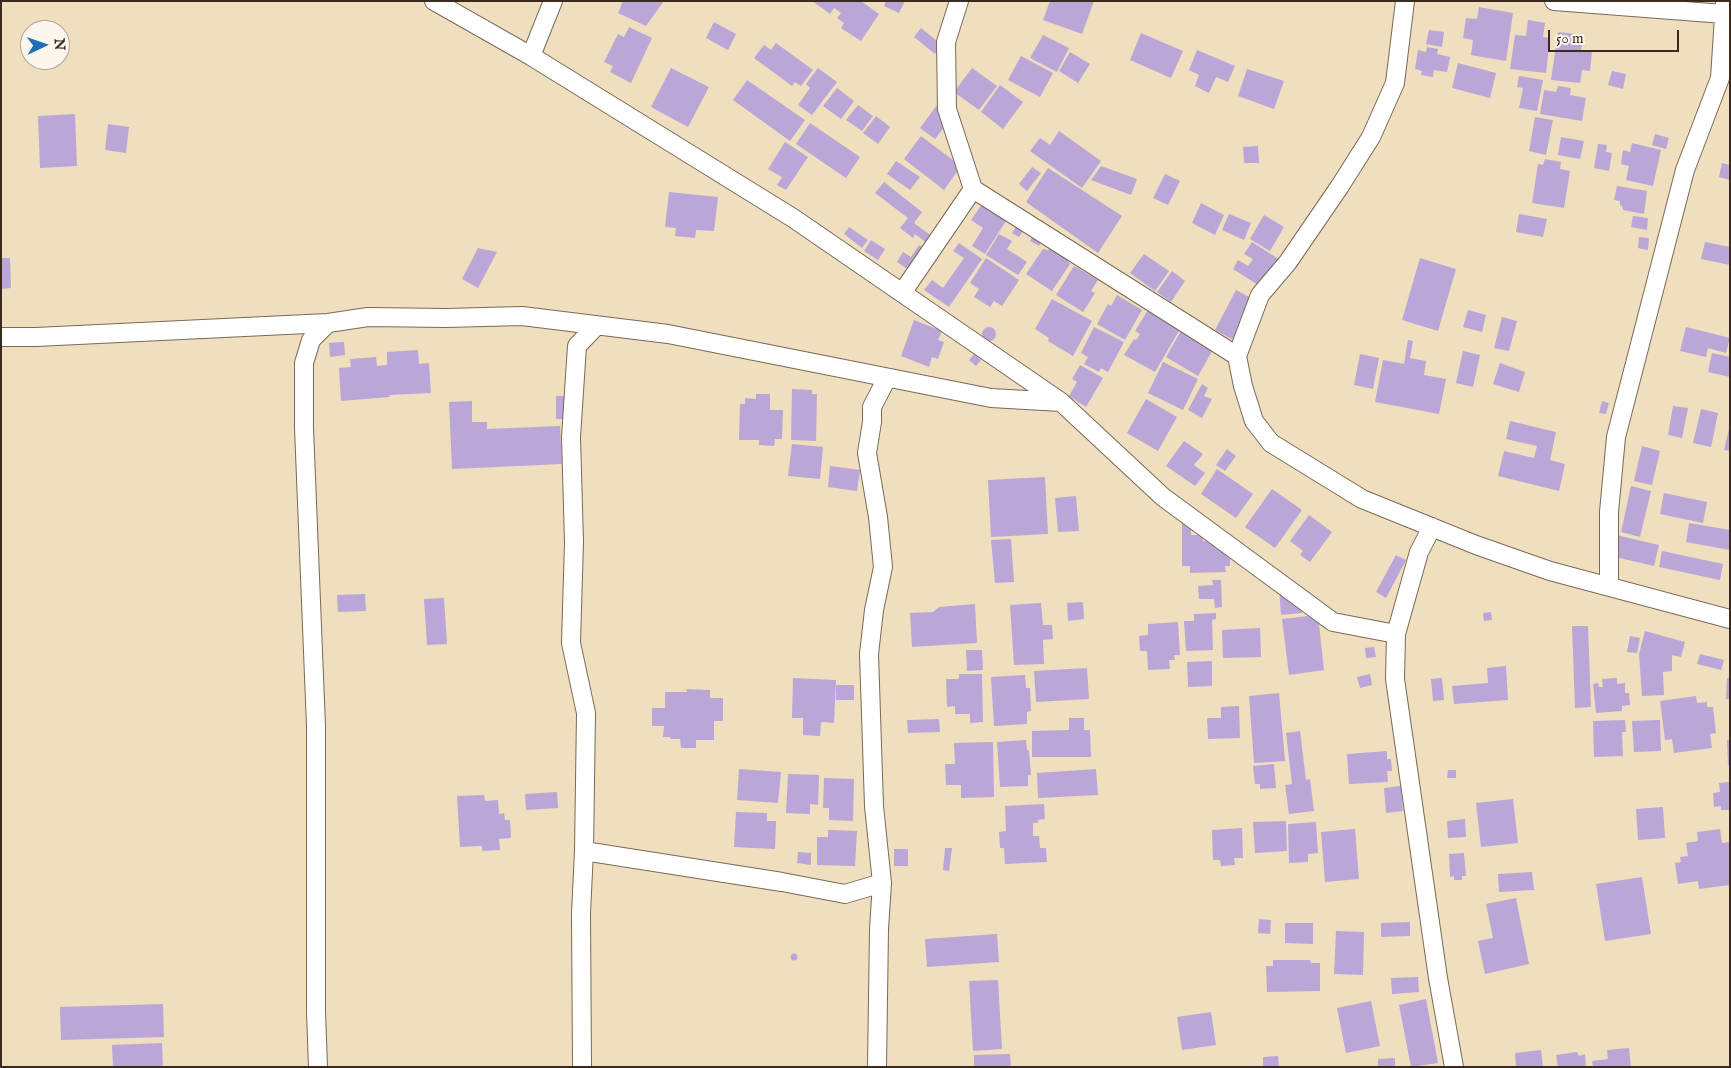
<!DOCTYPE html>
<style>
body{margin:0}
#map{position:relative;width:1731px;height:1068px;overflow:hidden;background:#efdfbf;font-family:"IM FELL English",serif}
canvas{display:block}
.frame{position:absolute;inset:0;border:2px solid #3b2a1e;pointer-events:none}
.north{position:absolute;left:20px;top:20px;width:50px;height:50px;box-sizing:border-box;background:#fbf7ec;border:1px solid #aea59a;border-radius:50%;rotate:87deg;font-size:14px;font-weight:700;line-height:20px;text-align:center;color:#3b2a1e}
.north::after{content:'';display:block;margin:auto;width:18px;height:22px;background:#1f6fb2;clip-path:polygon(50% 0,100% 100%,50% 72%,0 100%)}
.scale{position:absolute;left:1548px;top:30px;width:131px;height:22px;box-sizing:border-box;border:2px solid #3b2a1e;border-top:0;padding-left:6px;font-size:15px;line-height:18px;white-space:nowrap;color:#3b2a1e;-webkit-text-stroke:4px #fbf7ec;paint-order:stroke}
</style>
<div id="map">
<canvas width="1731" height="1068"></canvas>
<div class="frame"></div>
<div class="north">N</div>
<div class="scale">50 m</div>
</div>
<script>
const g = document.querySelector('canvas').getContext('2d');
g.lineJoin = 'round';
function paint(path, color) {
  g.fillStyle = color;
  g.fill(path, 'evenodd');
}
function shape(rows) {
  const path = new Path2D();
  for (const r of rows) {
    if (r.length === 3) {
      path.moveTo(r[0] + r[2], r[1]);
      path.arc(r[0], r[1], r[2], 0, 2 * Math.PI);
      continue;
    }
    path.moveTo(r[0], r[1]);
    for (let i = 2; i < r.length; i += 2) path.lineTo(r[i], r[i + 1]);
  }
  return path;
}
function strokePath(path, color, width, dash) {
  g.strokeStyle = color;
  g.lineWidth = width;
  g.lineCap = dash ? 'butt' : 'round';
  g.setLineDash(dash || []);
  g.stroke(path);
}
paint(shape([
 [623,1,664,1,646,26,618,13],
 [812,1,861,1,879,14,861,41,841,28,844,23,837,18,841,13,834,8,830,14],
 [886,1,905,1,899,13,884,6],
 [1050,1,1094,1,1082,34,1043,20],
 [1479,7,1513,13,1506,61,1471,55,1473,40,1463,38,1466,18,1477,19],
 [1528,20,1545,23,1543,37,1550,38,1546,73,1510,69,1515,35,1526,36],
 [714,22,736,34,728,50,706,38],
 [629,27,652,38,631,83,610,72,613,66,604,62,618,34,624,37],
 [921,28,942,45,935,54,914,37],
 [1429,30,1444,32,1442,47,1426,44],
 [1558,32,1583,35,1581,51,1592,52,1590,71,1582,70,1580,83,1551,80],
 [1141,33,1183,51,1171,78,1130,60],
 [1043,35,1069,48,1057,72,1030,58],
 [776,43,813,70,801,86,795,82,792,86,754,58,764,45,771,50],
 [1427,47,1438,49,1437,54,1450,57,1447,72,1434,70,1433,77,1421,75,1422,71,1415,69,1418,50,1426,52],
 [1197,50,1235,66,1228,82,1216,77,1209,93,1195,86,1199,75,1189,70],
 [1070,52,1090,64,1078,83,1059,71],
 [1021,56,1053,73,1040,97,1008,80],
 [1458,63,1496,73,1490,98,1452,88],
 [671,68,709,87,688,127,651,107],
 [818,68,837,82,812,115,798,105,810,88,806,84],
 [972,68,997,86,979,110,954,92],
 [1247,69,1284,81,1274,109,1238,96],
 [1612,71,1626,74,1623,89,1608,85],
 [1519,76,1543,80,1537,111,1519,108,1523,88,1517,87],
 [747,80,805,120,790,141,733,100],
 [1000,85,1023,102,1003,129,981,112],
 [1558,86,1571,88,1570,95,1586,98,1582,121,1540,114,1544,90,1556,92],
 [837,88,854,101,841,119,823,106],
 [858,105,873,116,862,131,846,120],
 [937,105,952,117,935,139,920,128],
 [75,114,77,166,40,168,38,116],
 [876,116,890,127,878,144,863,133],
 [1535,117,1553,120,1546,155,1529,151],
 [810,123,860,157,846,178,796,144],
 [108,124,129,127,126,153,105,150],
 [1059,131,1101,161,1082,188,1030,151,1040,138,1050,145],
 [1655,134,1669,138,1666,149,1652,145],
 [921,136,961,166,944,190,904,159],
 [1561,137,1584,141,1580,159,1558,155],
 [785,142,808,157,786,190,777,185,782,177,768,169],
 [1632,143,1661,150,1653,186,1626,180,1629,166,1621,164,1623,150,1630,152],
 [1598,144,1607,145,1606,152,1612,153,1609,171,1594,168],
 [1258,146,1259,163,1244,163,1243,147],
 [1545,159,1561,162,1560,169,1570,171,1564,208,1532,203,1538,164,1543,165],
 [896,161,920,177,910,190,887,174],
 [1722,163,1730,165,1730,180,1719,177],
 [1101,166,1137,179,1131,195,1091,180],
 [1032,167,1041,173,1027,191,1019,184],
 [1048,168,1122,216,1098,253,1026,202],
 [1165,174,1180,181,1168,205,1153,198],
 [884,182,922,212,914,223,933,237,928,244,915,234,913,238,900,228,908,218,875,193],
 [1617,186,1647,191,1644,214,1623,210,1622,206,1620,205,1620,201,1614,200],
 [669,192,718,197,714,231,696,230,695,238,675,236,676,228,665,227],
 [987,197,1011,213,985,254,972,246,983,228,971,220],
 [1201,203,1224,215,1215,235,1192,223],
 [1229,214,1251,223,1244,240,1222,230],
 [1519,214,1547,219,1543,237,1516,232],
 [1264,215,1284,227,1270,251,1250,239],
 [1012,216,1027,225,1019,237,1012,233,1016,227,1008,222],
 [1633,216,1648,218,1647,230,1631,227],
 [849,227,868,240,862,248,844,234],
 [1036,231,1045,237,1039,246,1030,241],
 [999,234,1012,241,1007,249,1027,262,1018,275,986,255],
 [1639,237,1649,238,1648,250,1638,248],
 [871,240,885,249,878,260,864,251],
 [1252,242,1283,262,1266,290,1233,269,1238,260,1248,266,1253,259,1244,254],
 [1705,242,1730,247,1730,265,1701,259],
 [959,243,982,259,949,307,924,290,932,280,943,288,964,258,953,251],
 [919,245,928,251,913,273,897,262,903,252,911,257],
 [1052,245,1069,256,1067,259,1070,264,1052,291,1026,274,1043,249,1048,250],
 [478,248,497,252,478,288,462,279],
 [1144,254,1169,271,1155,291,1130,273],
 [1,258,10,258,11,288,1,289],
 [986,258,1019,280,1002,306,994,301,990,307,974,297,979,289,970,283],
 [1420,258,1456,269,1438,331,1402,320],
 [1074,266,1098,280,1091,291,1095,293,1083,312,1056,295],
 [1172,271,1185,281,1171,302,1157,292],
 [1236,290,1264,305,1243,345,1215,330],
 [1117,295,1142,310,1125,340,1097,324,1108,304,1111,306],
 [1052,299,1092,321,1073,356,1048,341,1049,338,1035,329],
 [1148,310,1180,329,1155,372,1124,355,1134,339,1136,340,1140,334,1135,331],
 [1468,310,1486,315,1482,332,1463,327],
 [1502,317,1517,321,1509,351,1494,348],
 [914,320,942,331,938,340,944,342,938,359,932,357,929,367,901,356],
 [1094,327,1124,342,1108,372,1101,368,1099,372,1084,364,1088,357,1081,353],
 [1686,327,1730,338,1726,353,1708,348,1706,357,1680,351],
 [989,334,7],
 [1182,329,1214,348,1198,376,1166,357],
 [1408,340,1413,341,1410,358,1426,361,1424,375,1446,379,1439,414,1375,402,1383,360,1404,364],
 [344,342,345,355,330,357,329,343],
 [418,350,419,364,429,363,431,393,389,395,390,397,341,401,339,368,351,367,350,359,376,357,377,366,387,365,387,352],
 [1463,351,1480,355,1473,387,1456,383],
 [1712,353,1730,357,1730,377,1708,372],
 [974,354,981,360,976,366,969,360],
 [1360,354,1379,358,1373,389,1354,385],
 [1163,362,1198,379,1183,410,1148,393],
 [1500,363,1525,372,1519,392,1493,384],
 [1080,365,1103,378,1086,407,1069,396,1077,382,1072,379],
 [1202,384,1208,388,1204,396,1212,399,1202,418,1188,410],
 [792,389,812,390,812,394,817,394,816,441,791,440],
 [756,394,770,394,770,410,783,410,782,439,775,439,774,446,759,445,759,440,739,440,740,404,745,404,745,398,756,399],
 [556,396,568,396,568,419,556,419],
 [1146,399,1177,417,1158,451,1127,433],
 [472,401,472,422,487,422,487,429,560,426,562,464,452,469,449,402],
 [1602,401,1609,403,1606,414,1599,413],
 [1673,406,1688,408,1682,438,1668,435],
 [1701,409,1718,413,1711,447,1693,443],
 [1510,421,1556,432,1550,460,1565,464,1559,491,1498,476,1504,451,1534,458,1537,446,1506,439],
 [1729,429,1730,429,1730,451,1724,450],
 [1184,441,1203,454,1194,465,1205,473,1195,486,1166,466],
 [792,444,823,447,820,479,788,476],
 [1642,446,1660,451,1652,485,1634,481],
 [1227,449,1236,456,1225,471,1216,465],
 [830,466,860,470,857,491,828,487],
 [1217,469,1253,494,1236,518,1201,494],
 [1045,477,1048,534,991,537,988,480],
 [1631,486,1651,491,1640,537,1621,532],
 [1272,489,1302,510,1275,548,1245,527],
 [1664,493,1707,502,1703,523,1660,514],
 [1076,496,1079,531,1058,532,1055,498],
 [1309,515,1332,532,1310,562,1300,555,1303,551,1290,541],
 [1191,521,1191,535,1203,535,1203,541,1215,541,1230,547,1230,566,1225,566,1226,572,1190,573,1190,566,1182,566,1182,522],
 [1689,523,1730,530,1730,550,1686,542],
 [1616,535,1659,545,1654,566,1611,556],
 [1011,539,1014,582,995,583,991,540],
 [1662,551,1723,564,1720,580,1659,567],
 [1396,555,1406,560,1386,598,1376,592],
 [1212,580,1221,580,1222,607,1215,608,1214,599,1199,599,1198,586,1213,585],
 [1279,588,1290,595,1291,602,1301,601,1302,613,1281,615],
 [365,594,366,611,338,612,337,595],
 [444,598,447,644,427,645,424,599],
 [1083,602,1084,619,1068,621,1067,603],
 [1041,603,1043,625,1052,625,1053,639,1043,640,1044,664,1014,665,1010,605],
 [975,604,977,643,912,647,910,613,933,612,939,607],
 [1491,612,1492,620,1484,621,1483,613],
 [1216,613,1216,619,1212,620,1213,650,1186,651,1184,621,1194,621,1194,614],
 [1318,615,1324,670,1289,675,1282,619],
 [1178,622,1180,655,1174,655,1175,660,1169,660,1170,669,1148,670,1147,651,1140,651,1139,636,1148,635,1148,624],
 [1572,626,1588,626,1591,707,1575,708],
 [1260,628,1261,657,1223,658,1222,630],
 [1645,631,1685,642,1681,657,1672,655,1672,671,1663,672,1664,695,1642,696,1639,654],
 [1630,636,1640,638,1637,653,1627,652],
 [1374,647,1376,657,1366,658,1365,648],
 [966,650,982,650,983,670,967,671],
 [1700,654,1724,660,1721,670,1697,664],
 [1212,661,1212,686,1188,687,1187,662],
 [1506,666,1508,700,1454,704,1452,686,1488,683,1487,668],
 [1087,668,1089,699,1036,702,1034,671],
 [959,674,982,674,983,722,970,723,970,714,955,714,955,706,947,707,946,679,959,679],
 [1370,674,1372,685,1360,688,1357,677],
 [1025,675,1026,688,1030,688,1031,711,1027,712,1027,724,994,726,991,677],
 [793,678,836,680,834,723,821,722,820,736,803,735,803,718,792,718],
 [1442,678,1444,700,1433,701,1431,679],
 [1617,678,1617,684,1625,683,1625,693,1629,693,1630,705,1622,706,1622,711,1596,713,1593,684,1598,683,1599,687,1603,687,1602,679],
 [1727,678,1730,678,1730,699,1726,699],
 [836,685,854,685,854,700,836,700],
 [686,689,710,690,710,698,723,698,723,721,714,721,714,740,696,740,696,748,681,748,680,739,671,739,670,737,663,737,664,726,652,726,652,708,665,708,665,692,687,692],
 [1279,693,1285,761,1254,763,1249,696],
 [1696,696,1697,703,1707,702,1707,707,1713,707,1716,733,1710,734,1712,748,1674,753,1672,739,1665,740,1660,701],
 [1239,706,1240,738,1208,739,1207,718,1221,718,1221,707],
 [1069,718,1084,718,1084,730,1090,730,1091,757,1032,757,1032,731,1069,730],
 [939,719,940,732,908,733,907,720],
 [1625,720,1626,732,1622,732,1623,756,1594,757,1593,721],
 [1660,720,1661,751,1634,752,1632,721],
 [1300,731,1306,780,1310,779,1314,811,1289,814,1285,785,1292,784,1286,733],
 [1026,740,1027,750,1029,750,1031,775,1028,775,1028,786,1000,787,997,742],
 [1727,740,1730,740,1730,765,1728,765],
 [993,742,994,797,961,798,961,785,946,785,945,764,955,764,954,743],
 [1387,751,1387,759,1391,759,1392,771,1387,771,1388,782,1349,784,1347,754],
 [1274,764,1276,788,1260,789,1260,784,1255,784,1253,766],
 [739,769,781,772,778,803,737,800],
 [1096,769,1098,795,1038,798,1037,773],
 [1448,770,1456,770,1456,778,1447,778],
 [788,774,819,775,818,805,810,804,810,814,786,813],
 [824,778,854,779,853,821,829,820,829,808,823,808],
 [1730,782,1730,810,1721,810,1721,806,1714,807,1713,793,1720,792,1719,783],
 [1401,786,1403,811,1386,813,1384,788],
 [557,792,558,808,526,810,525,794],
 [484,795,485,801,498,800,499,814,504,813,505,820,510,820,511,838,499,839,500,850,482,851,482,846,460,847,457,796],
 [1513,799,1518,843,1481,847,1476,803],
 [1044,804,1045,819,1038,820,1038,823,1033,823,1033,836,1039,836,1040,848,1046,848,1047,862,1005,864,1004,848,1000,848,999,832,1006,831,1005,806],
 [1663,807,1665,838,1638,840,1636,809],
 [736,812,767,813,767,821,776,821,775,849,734,847],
 [1465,819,1466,837,1448,838,1447,821],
 [1286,821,1287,851,1255,853,1253,822],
 [1316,822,1318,853,1308,854,1308,862,1289,863,1288,824],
 [1242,828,1243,858,1234,858,1235,865,1221,866,1220,860,1213,860,1212,830],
 [1355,829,1359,879,1325,882,1321,832],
 [1720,829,1722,843,1730,842,1730,885,1699,889,1698,881,1678,884,1675,863,1681,862,1680,857,1688,856,1686,843,1698,841,1697,832],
 [828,830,857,831,855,866,817,865,817,837,828,837],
 [945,848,952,848,949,871,943,870],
 [894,849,908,849,908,866,894,866],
 [798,852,811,853,811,865,797,863],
 [1464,853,1466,876,1462,876,1462,880,1454,880,1454,876,1450,877,1449,854],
 [1532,872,1534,890,1499,892,1498,874],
 [1642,877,1651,934,1605,941,1596,884],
 [1516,898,1529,964,1485,974,1478,941,1493,938,1486,904],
 [1259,919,1271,920,1270,934,1258,933],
 [1410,922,1410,936,1381,937,1381,923],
 [1285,923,1313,923,1313,944,1285,943],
 [1336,931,1364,932,1363,975,1334,974],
 [997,934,999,962,927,967,925,939],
 [794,957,3.5],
 [1273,960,1310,960,1311,963,1320,963,1320,991,1267,992,1266,966,1273,966],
 [1418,977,1419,992,1392,994,1391,978],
 [998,980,1002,1049,973,1051,969,981],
 [1426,999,1438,1063,1411,1067,1399,1005],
 [1371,1001,1380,1046,1346,1053,1337,1008],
 [163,1004,164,1037,61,1040,60,1007],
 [1211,1012,1216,1045,1182,1050,1177,1017],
 [162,1043,163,1067,113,1067,112,1045],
 [1629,1048,1631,1067,1593,1067,1592,1061,1608,1059,1607,1050],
 [1541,1050,1543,1067,1516,1067,1515,1053],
 [1577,1052,1579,1056,1585,1054,1586,1067,1558,1067,1556,1055],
 [1010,1054,1011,1067,974,1067,974,1055],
 [1278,1056,1279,1067,1263,1067,1263,1057],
 [1395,1058,1395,1067,1378,1067,1378,1059]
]), '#baa6d7');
const street = shape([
 [434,1,531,56],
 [553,1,531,56,793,218,1061,402,1163,497,1333,622,1396,634],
 [959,1,946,42,947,109,973,189],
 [1405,1,1395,83,1371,137,1340,186,1288,262,1260,295,1237,356,1243,386,1254,421,1271,443,1362,499,1476,545,1550,571,1730,619],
 [1554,1,1724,14],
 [902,293,973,189,1237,356],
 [1,337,36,337,328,323],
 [1432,527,1419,552,1396,634,1395,679,1438,978,1454,1067],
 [1609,587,1609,512,1616,437,1685,170,1720,78,1725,1],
 [584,851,782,882,845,894,882,883],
 [318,1067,316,1012,316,726,304,428,304,363,311,340,328,323,368,317,446,318,522,316,668,334,991,398,1061,402],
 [582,1067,581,913,584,851,586,713,571,643,574,542,571,437,577,346,597,325],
 [877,1067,879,929,882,883,874,806,869,654,874,610,883,567,878,517,867,453,872,422,872,407,887,378]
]);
strokePath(street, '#7a6956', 20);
strokePath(street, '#fff', 18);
</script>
